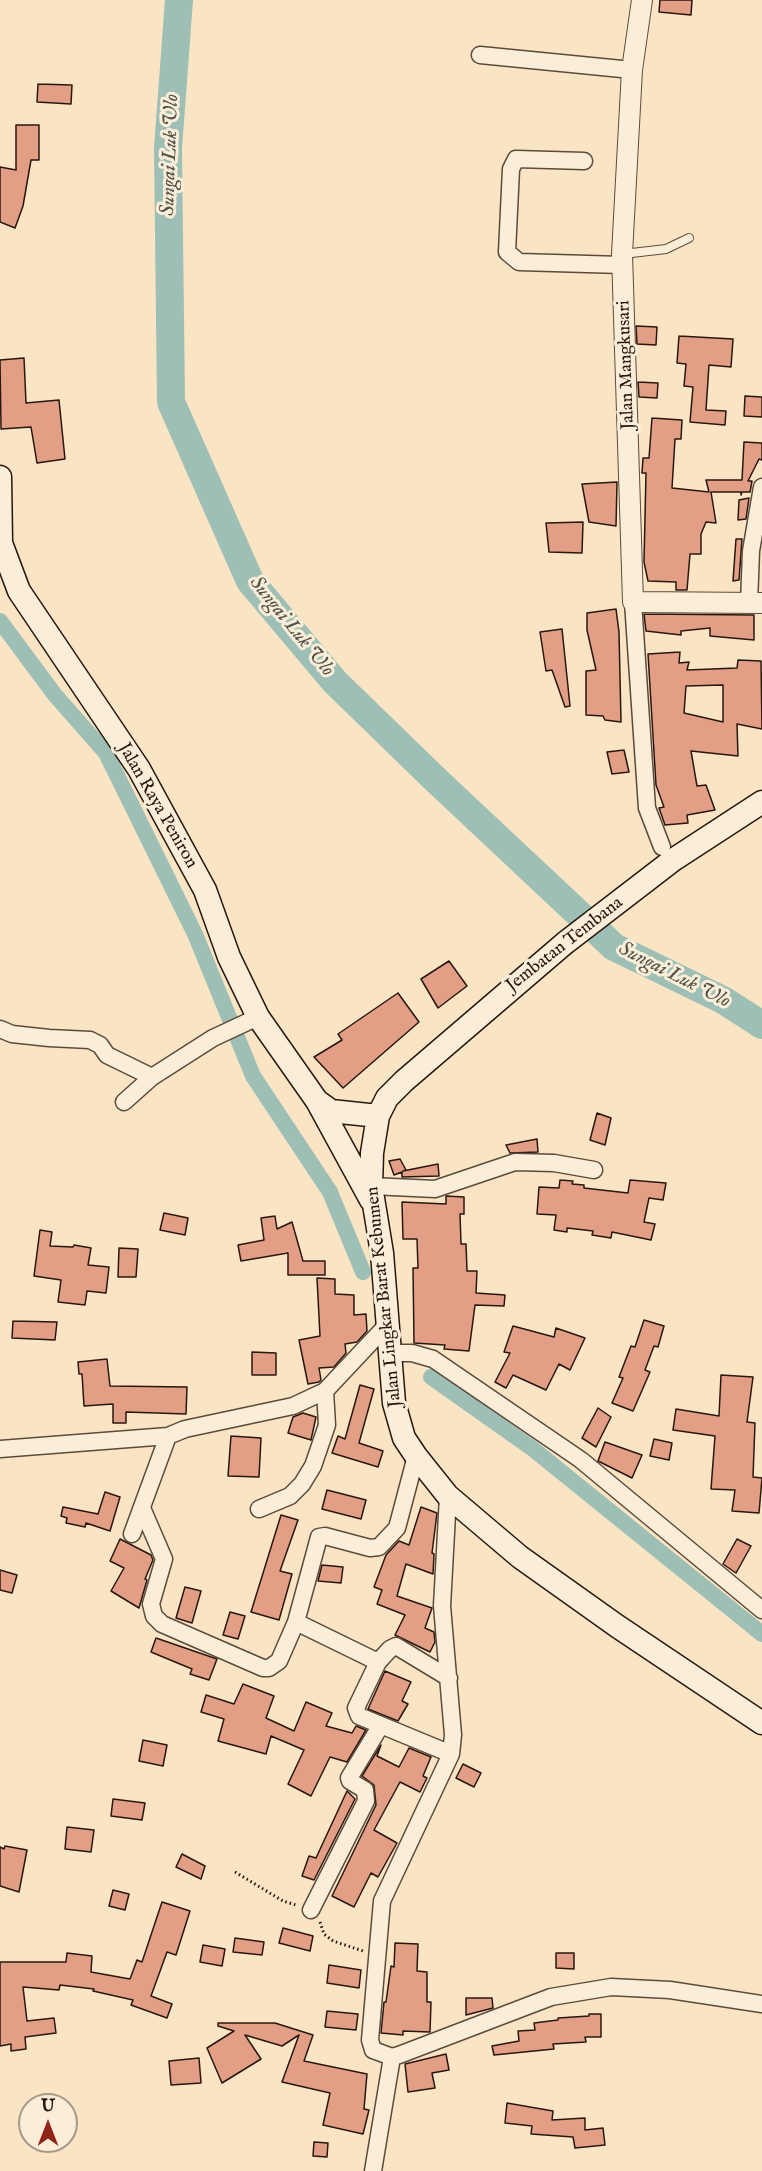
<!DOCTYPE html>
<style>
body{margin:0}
#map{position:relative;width:762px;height:2171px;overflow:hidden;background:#f9e5c3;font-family:"IM FELL English",serif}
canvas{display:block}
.north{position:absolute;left:18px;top:2093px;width:60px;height:60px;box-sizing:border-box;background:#fbeed8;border:2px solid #a79888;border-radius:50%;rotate:0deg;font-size:16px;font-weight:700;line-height:24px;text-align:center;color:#28170f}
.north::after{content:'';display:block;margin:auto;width:21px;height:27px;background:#8f2418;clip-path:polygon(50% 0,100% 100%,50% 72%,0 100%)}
</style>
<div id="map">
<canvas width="762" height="2171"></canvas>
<div class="north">U</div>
</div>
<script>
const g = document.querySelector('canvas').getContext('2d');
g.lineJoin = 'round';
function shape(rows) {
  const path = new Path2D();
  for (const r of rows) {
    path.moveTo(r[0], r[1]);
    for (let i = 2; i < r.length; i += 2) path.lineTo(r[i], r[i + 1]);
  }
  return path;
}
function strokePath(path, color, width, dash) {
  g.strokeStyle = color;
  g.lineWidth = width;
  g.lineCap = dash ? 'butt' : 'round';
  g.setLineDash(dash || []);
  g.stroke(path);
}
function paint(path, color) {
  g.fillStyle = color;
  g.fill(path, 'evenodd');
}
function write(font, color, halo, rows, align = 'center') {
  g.font = font + ' "IM FELL English",serif';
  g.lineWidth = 6;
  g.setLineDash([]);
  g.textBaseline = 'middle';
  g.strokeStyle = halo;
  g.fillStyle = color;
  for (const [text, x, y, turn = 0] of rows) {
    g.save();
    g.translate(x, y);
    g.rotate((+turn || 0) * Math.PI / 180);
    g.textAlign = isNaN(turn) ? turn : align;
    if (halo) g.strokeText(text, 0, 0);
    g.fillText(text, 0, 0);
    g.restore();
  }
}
strokePath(shape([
 [0,621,55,695,106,753,195,934,253,1076,330,1192,363,1272],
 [431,1377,533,1449,762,1634]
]), '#9ebfb5', 16);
strokePath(shape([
 [179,0,168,148,171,402,250,581,335,682,437,781,614,947,723,1000,762,1025]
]), '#9ebfb5', 28);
const building = shape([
 [660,0,692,0,691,15,659,12,660,0],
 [38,84,72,85,71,104,37,102,38,84],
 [16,125,39,125,39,160,31,160,23,206,15,228,0,222,0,167,16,170,16,125],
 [636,326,657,327,656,345,637,344,636,326],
 [679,336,733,339,731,367,709,365,706,410,726,411,725,425,690,422,693,387,684,386,686,364,677,363,679,336],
 [24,358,26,403,59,400,65,459,37,463,31,427,1,429,0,360,24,358],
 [638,382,658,383,657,398,639,397,638,382],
 [745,396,762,397,762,417,744,416,745,396],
 [652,418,682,420,681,439,675,439,672,488,709,492,706,480,742,480,744,442,762,443,762,460,759,459,748,481,752,481,750,492,742,492,741,495,741,492,711,492,716,523,706,522,701,534,701,554,690,554,687,590,676,590,676,582,648,581,644,562,646,473,642,473,643,458,649,458,652,418],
 [617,482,616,526,589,522,582,484,617,482],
 [749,498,746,519,738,520,739,500,749,498],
 [583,522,582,553,549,552,546,523,583,522],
 [736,539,742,539,739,580,733,581,736,539],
 [616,609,619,632,621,722,605,720,603,716,586,715,586,671,596,670,587,630,587,613,616,609],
 [644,614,754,615,754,640,710,636,710,628,681,631,681,635,646,631,644,614],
 [562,629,570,706,565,707,552,670,546,671,540,632,562,629],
 [680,652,679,663,689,662,687,670,737,668,738,660,761,661,762,729,737,724,738,756,691,751,697,786,706,785,715,810,687,815,688,823,665,825,659,808,664,807,656,785,648,654,680,652],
 [723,685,723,722,684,713,686,686,723,685],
 [624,750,629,772,612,774,607,752,624,750],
 [449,961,467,986,438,1008,421,979,449,961],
 [398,993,419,1022,343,1088,314,1057,342,1040,338,1034,398,993],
 [597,1113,611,1118,605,1145,590,1140,597,1113],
 [537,1139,538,1152,510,1153,506,1145,537,1139],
 [400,1159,406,1170,403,1171,438,1164,439,1176,402,1177,402,1172,394,1175,389,1161,400,1159],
 [560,1180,573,1181,572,1184,584,1185,584,1188,628,1193,630,1180,666,1183,663,1200,649,1198,644,1222,655,1224,651,1240,612,1232,611,1238,592,1235,593,1231,567,1228,567,1232,554,1230,556,1215,537,1214,539,1187,559,1188,560,1180],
 [446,1196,464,1197,464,1214,460,1214,461,1244,466,1244,467,1271,477,1271,476,1293,505,1295,504,1306,475,1305,469,1351,444,1349,445,1345,414,1343,413,1268,418,1268,417,1239,403,1239,402,1202,446,1204,446,1196],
 [164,1213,188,1218,185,1235,160,1230,164,1213],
 [275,1216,277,1229,292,1222,303,1261,325,1261,325,1275,288,1275,288,1253,241,1261,238,1245,264,1240,261,1218,275,1216],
 [40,1230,52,1232,50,1246,73,1247,74,1245,91,1248,88,1265,109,1267,106,1293,87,1291,85,1305,58,1302,61,1280,34,1276,40,1230],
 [119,1248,138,1249,136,1277,118,1277,119,1248],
 [317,1278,335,1279,335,1294,354,1295,354,1315,366,1314,367,1331,357,1342,345,1344,346,1353,334,1367,319,1368,321,1380,319,1382,308,1384,299,1340,320,1336,317,1278],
 [644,1320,664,1326,658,1347,654,1346,645,1370,650,1372,633,1411,612,1403,623,1378,619,1377,631,1346,635,1347,644,1320],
 [13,1321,57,1322,55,1340,12,1338,13,1321],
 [513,1326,554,1337,556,1328,585,1338,570,1370,559,1364,546,1390,513,1375,506,1388,495,1382,510,1353,504,1352,513,1326],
 [252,1352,276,1353,276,1375,252,1375,252,1352],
 [107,1359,110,1386,187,1387,186,1414,126,1412,126,1423,113,1423,113,1404,84,1406,82,1374,79,1374,78,1362,107,1359],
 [721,1375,753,1377,747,1422,755,1423,753,1477,762,1478,759,1513,732,1511,735,1490,711,1489,715,1436,673,1430,676,1409,719,1416,721,1375],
 [360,1385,374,1389,359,1443,383,1451,378,1467,332,1453,338,1436,345,1439,360,1385],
 [598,1408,611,1417,596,1447,582,1438,598,1408],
 [303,1413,316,1417,311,1440,288,1433,293,1417,303,1413],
 [231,1436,261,1438,259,1477,228,1476,231,1436],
 [654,1439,672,1443,669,1460,650,1456,654,1439],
 [605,1442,642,1455,632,1478,598,1461,605,1442],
 [327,1490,366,1500,361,1519,322,1509,327,1490],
 [105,1492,120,1497,110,1531,86,1523,85,1527,66,1523,67,1518,61,1516,63,1507,98,1514,105,1492],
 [421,1507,437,1513,432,1553,434,1554,433,1574,406,1564,397,1596,432,1608,425,1628,434,1632,435,1642,430,1652,395,1635,405,1615,377,1604,382,1590,374,1587,386,1555,399,1541,409,1545,421,1507],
 [281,1515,298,1520,280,1571,292,1574,279,1620,251,1612,281,1515],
 [120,1539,151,1555,153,1560,145,1579,147,1580,139,1608,111,1591,124,1568,110,1561,120,1539],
 [737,1539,751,1546,736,1573,723,1564,737,1539],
 [322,1565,343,1567,341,1583,318,1581,322,1565],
 [0,1570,17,1575,12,1593,0,1590,0,1570],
 [185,1587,201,1591,192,1623,176,1618,185,1587],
 [230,1612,245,1616,238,1639,223,1635,230,1612],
 [156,1638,217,1659,209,1680,190,1674,192,1669,151,1652,156,1638],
 [385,1671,411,1682,402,1701,408,1704,398,1721,368,1709,385,1671],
 [243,1684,274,1696,266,1718,294,1731,306,1702,332,1713,326,1726,352,1733,356,1726,366,1730,347,1762,330,1757,311,1796,288,1784,304,1750,271,1736,266,1754,218,1741,224,1719,201,1712,206,1695,234,1704,243,1684],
 [143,1740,167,1745,163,1766,139,1761,143,1740],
 [381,1745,377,1756,399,1767,409,1748,431,1757,423,1776,427,1778,420,1792,400,1782,374,1830,397,1843,378,1877,371,1873,354,1907,332,1896,376,1805,374,1785,362,1776,381,1745],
 [463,1764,481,1773,474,1787,456,1778,463,1764],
 [347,1791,355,1799,314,1880,302,1876,309,1856,316,1858,347,1791],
 [113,1799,145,1803,142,1820,111,1816,113,1799],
 [67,1827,94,1830,91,1852,65,1849,67,1827],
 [5,1846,27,1850,19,1892,0,1886,0,1847,4,1849,5,1846],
 [182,1854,205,1866,201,1879,176,1867,182,1854],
 [113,1890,129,1894,125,1910,109,1906,113,1890],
 [162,1902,190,1911,176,1955,167,1952,151,1996,172,2004,167,2018,131,2005,133,2000,93,1991,94,1989,60,1985,59,1990,23,1987,27,2021,54,2018,56,2033,25,2037,26,2049,11,2051,11,2044,0,2046,0,1962,66,1962,67,1953,92,1956,91,1972,130,1979,137,1960,142,1962,162,1902],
 [283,1928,313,1936,310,1951,279,1943,283,1928],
 [235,1938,264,1942,262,1955,233,1952,235,1938],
 [395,1943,418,1944,417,1971,427,1972,427,2002,431,2002,430,2032,403,2031,403,2035,381,2033,384,2002,386,2002,391,1966,394,1967,395,1943],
 [203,1945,225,1949,222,1966,200,1962,203,1945],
 [556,1953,574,1953,574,1969,556,1968,556,1953],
 [329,1965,361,1970,359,1988,327,1983,329,1965],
 [466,1998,492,1998,493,2008,466,2015,466,1998],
 [327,2011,358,2014,356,2030,325,2027,327,2011],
 [589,2014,601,2014,601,2037,585,2037,586,2042,553,2044,554,2049,494,2055,492,2046,519,2041,518,2031,535,2030,534,2023,558,2020,558,2018,589,2016,589,2014],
 [218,2023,275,2023,313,2035,304,2061,367,2074,364,2109,369,2110,363,2134,323,2125,330,2093,282,2082,299,2035,282,2046,245,2035,261,2059,222,2083,207,2048,234,2031,218,2026,218,2023],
 [446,2054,449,2070,432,2073,435,2088,408,2092,405,2064,446,2054],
 [199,2058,201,2083,171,2085,169,2061,199,2058],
 [507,2103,553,2111,552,2120,585,2118,585,2130,603,2128,605,2145,575,2148,573,2137,531,2134,532,2126,505,2123,507,2103],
 [314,2142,328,2143,327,2157,313,2156,314,2142]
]);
paint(building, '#e29f85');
strokePath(building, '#28170f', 1.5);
const service = shape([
 [623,254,666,249,689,238]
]);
const minor = shape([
 [480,55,632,70],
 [584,161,516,159,511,169,507,252,519,262,622,265],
 [633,602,647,808,662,847],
 [749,603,751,551,762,487],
 [0,1029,12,1034,49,1038,90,1040,100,1045,107,1055,152,1077],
 [124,1102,152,1077,213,1038,258,1017],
 [371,1186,435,1189,515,1162,554,1163,594,1170],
 [388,1353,412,1353,433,1359,581,1460,762,1610],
 [0,1449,168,1436,185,1429,293,1406,325,1391,387,1325],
 [448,1496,442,1606,453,1735,451,1754,382,1901,370,2040,373,2050,392,2057,399,2055,551,1997,611,1987,670,1990,762,2004],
 [142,1508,164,1559,151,1604,154,1616,162,1624,263,1668,269,1668,279,1661,296,1622,319,1537,325,1536,370,1548,379,1547,397,1528,416,1456],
 [259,1509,290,1496,302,1484,313,1466,327,1425,325,1391],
 [132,1534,168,1436],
 [296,1622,378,1662,356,1708,359,1716,451,1754],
 [378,1662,390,1649,396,1646,449,1678],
 [311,1910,366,1801,365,1790,350,1781,349,1778,381,1725],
 [373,2171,392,2057]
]);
const tertiary = shape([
 [642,0,632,70,622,254,633,602,762,603]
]);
const secondary = shape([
 [0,477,1,543,19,591,139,769,205,890,229,957,258,1017,317,1101,371,1200],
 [762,802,673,860,565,943,404,1081,387,1098,378,1116,372,1153,371,1186,382,1253,394,1403,404,1438,416,1456,448,1496,520,1557,617,1626,762,1723],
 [317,1101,331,1111,378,1116]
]);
strokePath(service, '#5c4a3c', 10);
strokePath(minor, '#5c4a3c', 19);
strokePath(tertiary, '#5c4a3c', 22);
strokePath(secondary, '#28170f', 25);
strokePath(shape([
 [235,1872,283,1901,296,1905],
 [320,1922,324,1934,333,1941,363,1951]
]), '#28170f', 3, [1.5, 3]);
strokePath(service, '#fbeed8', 8);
strokePath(minor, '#fbeed8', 16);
strokePath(tertiary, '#fbeed8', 20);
strokePath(secondary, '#fbeed8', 22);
write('18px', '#28170f', '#fbeed8', [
 ["Jalan Mangkusari",627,365,-92],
 ["Jalan Raya Peniron",157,806,60],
 ["Jembatan Tembana",565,945,-38],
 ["Jalan Lingkar Barat Kebumen",385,1297,-96]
]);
write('italic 20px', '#515249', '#fbeed8', [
 ["Sungai Luk Ulo",171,155,-88],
 ["Sungai Luk Ulo",291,627,51],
 ["Sungai Luk Ulo",674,976,27]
]);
</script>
